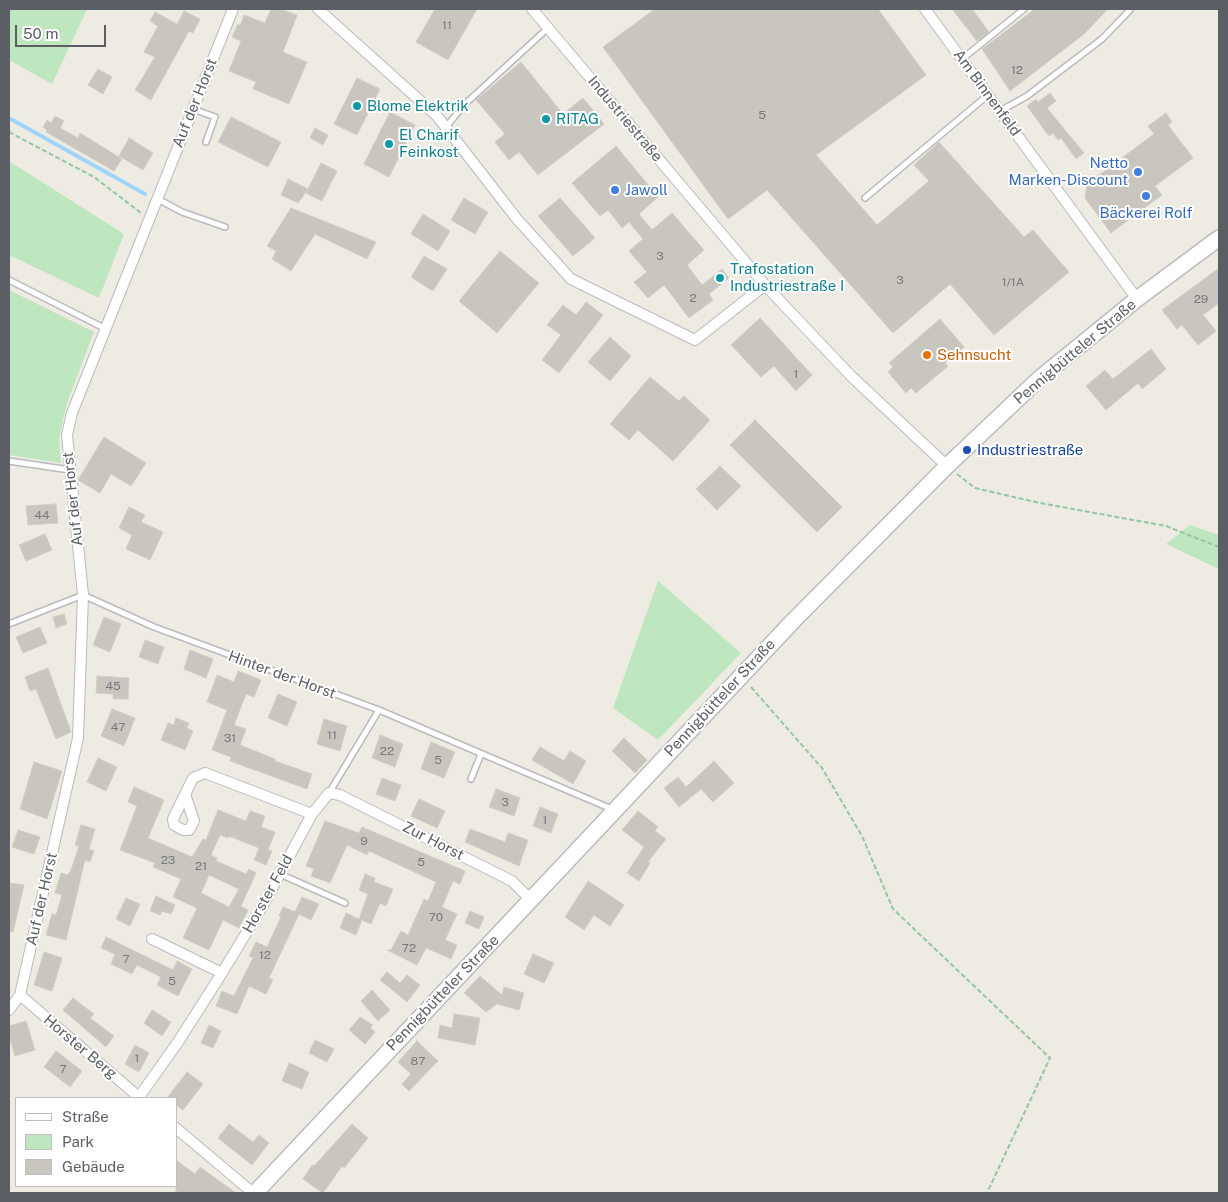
<!DOCTYPE html>
<meta charset="utf-8">
<style>
body{margin:0}
#map{position:relative;width:1228px;height:1202px;overflow:hidden;background:#eeece2;font-family:"Public Sans",sans-serif}
canvas{display:block}
.frame{position:absolute;inset:0;border:10px solid #5b5e64;pointer-events:none}
.legend{position:absolute;left:15px;top:1097px;width:162px;height:90px;box-sizing:border-box;background:#fff;border:1px solid #bdbfc1;margin:0;padding:6px 9px;list-style:none;font-size:15px;color:#5b5e64}
.legend li{display:flex;align-items:center;gap:10px;height:25px}
.legend b{width:25px;border:1px solid #bdbfc1}
.scale{position:absolute;left:15px;top:25px;width:91px;height:22px;box-sizing:border-box;border:2px solid #5b5e64;border-top:0;padding-left:6px;font-size:15px;line-height:18px;white-space:nowrap;color:#5b5e64;-webkit-text-stroke:4px #fff;paint-order:stroke}
</style>
<div id="map">
<canvas width="1228" height="1202"></canvas>
<div class="frame"></div>
<ul class="legend">
<li><b style="height:6px;background:#fff"></b>Straße</li>
<li><b style="height:14px;background:#bee6bf"></b>Park</li>
<li><b style="height:14px;background:#c9c6c0"></b>Gebäude</li>
</ul>
<div class="scale">50 m</div>
</div>
<script>
const g = document.querySelector('canvas').getContext('2d');
g.lineJoin = 'round';
function paint(path, color) {
  g.fillStyle = color;
  g.fill(path, 'evenodd');
}
function shape(rows) {
  const path = new Path2D();
  for (const r of rows) {
    path.moveTo(r[0], r[1]);
    for (let i = 2; i < r.length; i += 2) path.lineTo(r[i], r[i + 1]);
  }
  return path;
}
function strokePath(path, color, width, dash) {
  g.strokeStyle = color;
  g.lineWidth = width;
  g.lineCap = dash ? 'butt' : 'round';
  g.setLineDash(dash || []);
  g.stroke(path);
}
function write(font, color, halo, rows, align = 'center') {
  g.font = font + ' "Public Sans",sans-serif';
  g.lineWidth = 4;
  g.setLineDash([]);
  g.textBaseline = 'middle';
  g.strokeStyle = halo;
  g.fillStyle = color;
  for (const [text, x, y, turn = 0] of rows) {
    g.save();
    g.translate(x, y);
    g.rotate((+turn || 0) * Math.PI / 180);
    g.textAlign = isNaN(turn) ? turn : align;
    if (halo) g.strokeText(text, 0, 0);
    g.fillText(text, 0, 0);
    g.restore();
  }
}
paint(shape([
 [9,9,87,9,52,84,9,60],
 [9,161,124,234,99,298,9,255],
 [9,290,94,332,67,403,59,438,61,463,9,455],
 [1190,525,1219,535,1219,569,1166,544],
 [658,581,741,653,658,740,613,708]
]), '#bee6bf');
strokePath(shape([
 [9,118,145,194]
]), '#a1d3ff', 4);
const building = shape([
 [271,9,280,9,297,15,283,52,307,62,289,104,253,89,256,82,229,71,241,41,232,37,238,24,240,26,244,15,265,23,271,9],
 [435,9,477,9,448,60,416,42,435,9],
 [655,9,878,9,926,75,816,155,877,225,929,181,914,165,939,142,1024,237,1033,230,1069,272,994,335,950,284,893,333,767,190,728,219,603,47,655,9],
 [952,9,972,9,989,32,977,41,952,9],
 [1035,9,1108,9,1084,34,1010,91,982,49,1035,9],
 [184,11,200,19,193,33,189,31,151,100,135,90,155,57,144,52,158,26,150,21,155,12,177,24,184,11],
 [521,62,563,114,583,98,604,124,538,175,519,152,509,160,495,142,505,134,476,100,521,62],
 [98,69,112,77,103,94,88,85,98,69],
 [357,78,380,89,357,135,334,124,357,78],
 [1050,93,1056,101,1047,108,1084,153,1076,159,1061,138,1058,140,1053,133,1049,136,1027,106,1036,99,1038,102,1050,93],
 [390,112,415,125,389,177,364,164,390,112],
 [1166,113,1172,122,1168,125,1193,158,1155,186,1162,195,1111,233,1085,198,1087,184,1154,134,1148,126,1166,113],
 [55,116,64,121,60,128,78,138,80,133,122,159,114,171,46,132,47,130,43,127,47,120,51,123,55,116],
 [231,117,281,142,268,167,218,142,231,117],
 [315,128,328,135,323,145,310,138,315,128],
 [129,138,153,153,143,170,119,156,129,138],
 [616,146,658,197,639,214,652,230,672,213,704,250,687,265,702,285,722,269,729,278,709,294,713,300,689,318,664,285,648,298,634,282,647,272,629,251,643,239,629,222,622,228,608,210,600,216,572,183,616,146],
 [321,163,337,171,322,201,306,193,321,163],
 [288,179,308,189,298,203,281,195,288,179],
 [464,198,488,212,475,234,451,220,464,198],
 [560,198,595,238,573,256,538,216,560,198],
 [291,208,376,242,367,259,315,234,291,271,272,259,276,251,267,246,291,208],
 [423,214,450,231,438,251,411,234,423,214],
 [500,251,539,283,497,333,459,301,500,251],
 [424,256,447,269,433,291,411,277,424,256],
 [1219,268,1219,303,1203,315,1216,331,1198,345,1182,325,1177,329,1162,310,1219,268],
 [586,302,603,315,559,373,542,360,561,335,547,325,563,305,576,315,586,302],
 [760,318,812,375,796,391,774,366,761,377,731,345,760,318],
 [940,319,964,347,945,363,948,366,916,393,911,388,906,393,888,372,893,367,889,363,940,319],
 [610,337,631,356,610,381,588,362,610,337],
 [1151,349,1166,369,1142,389,1138,383,1106,410,1086,386,1105,370,1113,379,1151,349],
 [650,377,679,401,684,396,710,420,673,461,638,430,629,440,610,424,650,377],
 [755,420,842,507,817,532,730,445,755,420],
 [104,437,146,463,131,486,111,474,100,493,78,480,104,437],
 [720,466,741,486,717,510,696,489,720,466],
 [56,504,58,523,28,525,26,506,56,504],
 [129,507,145,515,141,522,163,532,150,560,126,549,132,535,119,528,129,507],
 [45,534,52,550,26,561,19,545,45,534],
 [64,614,67,624,56,628,53,617,64,614],
 [104,617,121,624,110,652,93,645,104,617],
 [40,627,47,643,23,653,16,637,40,627],
 [145,640,164,647,158,664,139,657,145,640],
 [190,650,213,659,206,678,184,669,190,650],
 [48,668,71,732,56,739,36,689,30,691,25,677,48,668],
 [238,671,261,680,254,697,246,694,234,725,246,729,240,745,275,759,275,761,312,774,307,789,230,761,231,757,212,750,227,710,207,702,217,675,234,682,238,671],
 [97,676,129,678,128,699,113,699,113,694,96,693,97,676],
 [278,694,297,702,287,726,268,718,278,694],
 [112,709,135,718,124,746,101,736,112,709],
 [176,718,189,723,187,728,193,731,185,750,161,740,168,723,174,725,176,718],
 [324,719,347,726,340,751,317,744,324,719],
 [380,735,403,744,395,767,372,758,380,735],
 [624,738,647,760,635,773,612,751,624,738],
 [431,742,455,752,444,778,421,769,431,742],
 [540,747,564,761,570,751,586,761,573,784,532,760,540,747],
 [98,758,117,767,106,791,87,782,98,758],
 [714,761,734,783,713,802,701,789,679,807,664,788,678,777,686,787,714,761],
 [34,762,62,771,47,819,20,809,34,762],
 [382,778,401,785,395,801,376,794,382,778],
 [134,787,164,800,148,838,192,857,203,839,206,840,218,810,246,821,250,811,265,816,261,827,275,832,268,850,272,851,266,865,254,860,259,848,229,836,228,838,220,835,211,855,217,858,216,861,246,874,249,869,256,873,241,906,248,910,239,928,223,920,209,950,183,938,197,908,173,897,181,879,153,867,155,863,120,850,137,806,128,802,134,787],
 [209,875,239,889,229,907,201,893,209,875],
 [496,789,520,798,514,816,489,807,496,789],
 [419,799,445,811,437,828,411,816,419,799],
 [540,807,558,814,551,833,533,826,540,807],
 [638,811,658,827,655,831,666,839,648,862,650,863,639,881,627,873,644,847,622,830,638,811],
 [325,821,359,833,362,827,465,871,460,884,453,881,442,907,457,914,445,940,457,945,451,959,426,948,417,965,387,950,391,950,401,931,408,935,424,899,428,901,436,882,369,851,367,855,347,845,330,883,311,876,314,869,306,866,325,821],
 [81,825,95,829,89,849,94,851,90,862,85,860,66,940,46,935,52,914,56,915,62,895,55,893,61,873,68,875,71,870,79,846,75,845,81,825],
 [470,829,505,842,508,833,528,840,519,866,465,842,470,829],
 [18,830,40,837,34,854,12,847,18,830],
 [365,874,375,878,374,882,393,889,386,906,380,903,371,924,362,920,356,935,340,928,346,913,359,919,368,894,359,890,365,874],
 [588,881,624,905,610,926,594,915,584,930,565,917,588,881],
 [11,883,24,885,13,932,9,931,9,894,11,883],
 [156,896,175,905,171,914,162,911,160,915,150,911,156,896],
 [302,897,319,904,311,920,299,914,269,978,273,980,266,994,249,986,237,1014,216,1006,222,991,234,996,253,958,249,956,256,942,267,947,281,917,279,916,283,907,295,912,302,897],
 [126,898,140,904,130,926,116,919,126,898],
 [470,911,484,917,479,929,465,923,470,911],
 [106,937,173,970,177,961,192,969,178,996,157,985,161,977,137,965,132,974,111,964,115,954,101,948,106,937],
 [44,952,62,958,52,991,34,985,44,952],
 [533,954,554,963,544,983,524,974,533,954],
 [387,972,400,983,407,975,420,985,407,1002,380,980,387,972],
 [480,976,502,995,504,987,524,993,519,1010,497,1004,486,1012,464,993,480,976],
 [372,990,390,1010,378,1021,361,1001,372,990],
 [73,998,94,1014,90,1018,114,1036,106,1047,63,1010,73,998],
 [152,1010,171,1022,162,1036,144,1023,152,1010],
 [454,1014,480,1018,475,1045,438,1038,440,1025,452,1028,454,1014],
 [360,1017,373,1025,370,1028,375,1032,365,1044,349,1030,360,1017],
 [26,1021,35,1050,15,1056,9,1035,9,1026,26,1021],
 [209,1025,221,1031,213,1048,201,1043,209,1025],
 [315,1040,334,1049,327,1062,309,1053,315,1040],
 [417,1041,438,1061,409,1091,402,1084,411,1074,398,1062,417,1041],
 [135,1045,149,1053,139,1072,125,1064,135,1045],
 [56,1051,82,1071,70,1087,44,1067,56,1051],
 [289,1063,309,1072,302,1089,282,1081,289,1063],
 [187,1072,203,1084,183,1110,176,1105,176,1098,167,1098,187,1072],
 [229,1124,253,1142,259,1135,269,1143,252,1165,218,1138,229,1124],
 [352,1124,368,1138,344,1168,342,1166,323,1193,303,1179,312,1165,314,1166,352,1124],
 [176,1160,195,1174,200,1167,236,1193,176,1193,176,1160]
]);
paint(building, '#c9c6c0');
strokePath(building, '#d3cec1', 1);
const lane = shape([
 [962,59,1024,9],
 [193,109,215,117,206,142],
 [1000,111,1027,96,1102,39,1130,10,1129,9],
 [446,127,464,105,548,28],
 [156,198,182,212,225,227],
 [865,198,988,95],
 [9,280,104,328],
 [9,461,70,470],
 [9,624,83,595,154,627,379,710,614,810],
 [471,779,481,754],
 [329,793,379,710],
 [280,874,345,903]
]);
const street = shape([
 [318,9,437,116,517,219,571,279,695,340,765,285],
 [532,9,765,285,850,375,947,466],
 [925,9,1137,299],
 [185,794,194,821,189,830,183,830,174,825,173,819,193,778,205,773,312,814],
 [152,939,222,973],
 [20,995,140,1098],
 [9,1010,20,995,78,738,83,595,67,435,72,413,233,9],
 [139,1097,178,1042,222,973,262,907,312,814,329,793,340,795,512,881,531,900],
 [176,1128,253,1193]
]);
const secondary = shape([
 [255,1193,794,620,947,466,1040,378,1137,299,1219,238]
]);
strokePath(lane, '#b8babf', 8);
strokePath(street, '#b8babf', 12);
strokePath(secondary, '#b8bbc1', 18);
strokePath(shape([
 [9,132,94,177,141,213],
 [957,474,975,488,1040,503,1166,526,1219,547],
 [751,687,822,768,862,836,893,909,1050,1058,987,1193]
]), '#96c5a5', 2, [5, 2.5]);
strokePath(lane, '#fff', 5);
strokePath(street, '#fff', 10);
strokePath(secondary, '#fff', 15);
for (const [x, y, r, color] of [
 [357,106,5,"#0f9aa8"],
 [546,119,5,"#0f9aa8"],
 [389,144,5,"#0f9aa8"],
 [1138,172,5,"#3f7fe0"],
 [615,190,5,"#3f7fe0"],
 [1146,196,5,"#3f7fe0"],
 [720,278,5,"#0f9aa8"],
 [927,355,5,"#e8710a"],
 [967,450,5,"#1a4fb4"]
]) {
  const dot = new Path2D();
  dot.arc(x, y, r, 0, 2 * Math.PI);
  g.fillStyle = color;
  g.fill(dot);
  strokePath(dot, '#fff', 2);
}
write('12px', '#76787b', null, [
 ["11",447,25],
 ["12",1017,70],
 ["5",762,115],
 ["3",660,256],
 ["3",900,280],
 ["1/1A",1013,282],
 ["2",693,298],
 ["29",1201,299],
 ["1",796,374],
 ["44",42,515],
 ["45",113,686],
 ["47",118,727],
 ["11",332,735],
 ["31",230,738],
 ["22",387,751],
 ["5",438,760],
 ["3",505,802],
 ["1",545,820],
 ["9",364,841],
 ["23",168,860],
 ["5",421,862],
 ["21",201,866],
 ["70",436,917],
 ["72",409,948],
 ["12",265,955],
 ["7",126,959],
 ["5",172,981],
 ["1",137,1058],
 ["87",418,1061],
 ["7",63,1069]
]);
write('15px', '#5b5e64', '#fff', [
 ["Am Binnenfeld",987,93,54],
 ["Auf der Horst",195,103,-68],
 ["Industriestraße",625,119,50],
 ["Pennigbütteler Straße",1075,352,-40],
 ["Auf der Horst",73,499,-96],
 ["Hinter der Horst",282,675,20],
 ["Pennigbütteler Straße",720,698,-47],
 ["Zur Horst",433,841,27],
 ["Horster Feld",268,894,-61],
 ["Auf der Horst",42,899,-77],
 ["Pennigbütteler Straße",443,993,-46],
 ["Horster Berg",80,1047,40]
]);
write('15px', '#0d838f', '#fff', [
 ["Blome Elektrik",367,106],
 ["RITAG",556,119],
 ["El Charif",399,135],
 ["Feinkost",399,152],
 ["Trafostation",730,269],
 ["Industriestraße I",730,286]
], 'left');
write('15px', '#366cbe', '#fff', [
 ["Netto",1128,163],
 ["Marken-Discount",1128,180],
 ["Jawoll",625,190,"left"],
 ["Bäckerei Rolf",1146,213,"center"]
], 'right');
write('15px', '#c56008', '#fff', [
 ["Sehnsucht",937,355]
], 'left');
write('15px', '#164399', '#fff', [
 ["Industriestraße",977,450]
], 'left');
</script>
